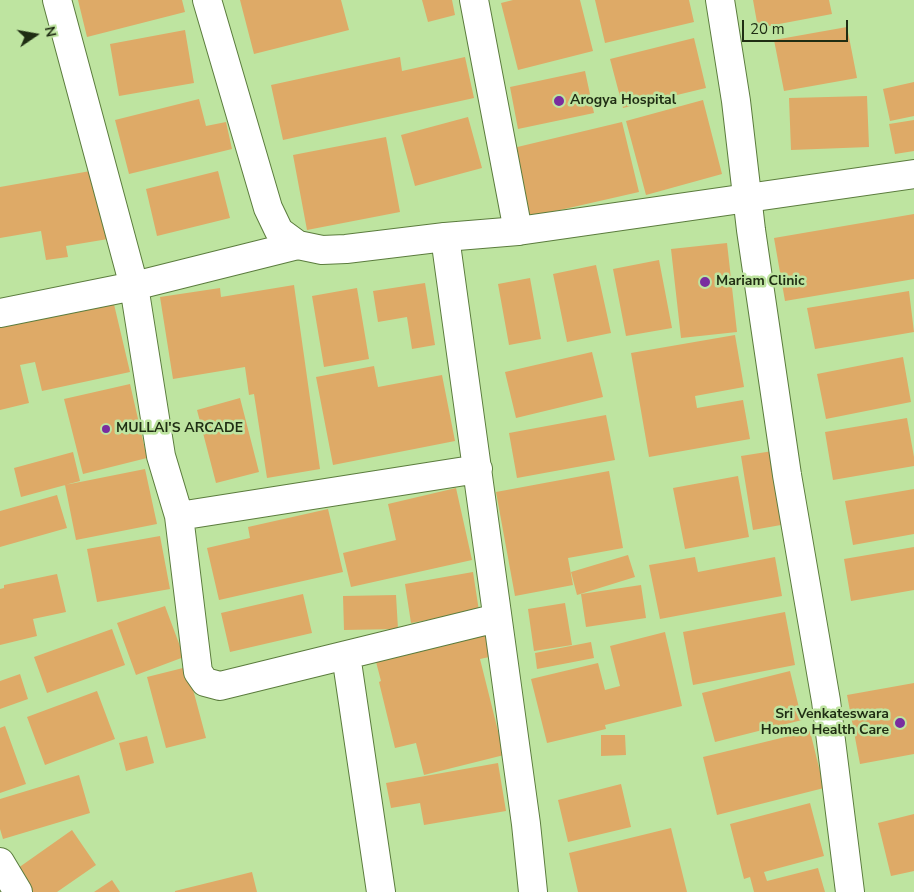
<!DOCTYPE html>
<style>
body{margin:0}
#map{position:relative;width:914px;height:892px;overflow:hidden;background:#bee4a0;font-family:"Nunito Sans",sans-serif}
canvas{display:block}
.north{position:absolute;left:10px;top:10px;width:50px;height:50px;-webkit-text-stroke:4px #bee4a0;paint-order:stroke;rotate:78deg;font-size:14px;font-weight:700;line-height:20px;text-align:center;color:#1f2d13}
.north::after{content:'';display:block;margin:auto;width:18px;height:22px;background:#1f2d13;clip-path:polygon(50% 0,100% 100%,50% 72%,0 100%)}
.scale{position:absolute;left:742px;top:20px;width:106px;height:22px;box-sizing:border-box;border:2px solid #1f2d13;border-top:0;padding-left:6px;font-size:15px;line-height:18px;white-space:nowrap;color:#1f2d13;-webkit-text-stroke:4px #bee4a0;paint-order:stroke}
</style>
<div id="map">
<canvas width="914" height="892"></canvas>
<div class="north">N</div>
<div class="scale">20 m</div>
</div>
<script>
const g = document.querySelector('canvas').getContext('2d');
g.lineJoin = 'round';
function paint(path, color) {
  g.fillStyle = color;
  g.fill(path, 'evenodd');
}
function shape(rows) {
  const path = new Path2D();
  for (const r of rows) {
    path.moveTo(r[0], r[1]);
    for (let i = 2; i < r.length; i += 2) path.lineTo(r[i], r[i + 1]);
  }
  return path;
}
function strokePath(path, color, width, dash) {
  g.strokeStyle = color;
  g.lineWidth = width;
  g.lineCap = dash ? 'butt' : 'round';
  g.setLineDash(dash || []);
  g.stroke(path);
}
function write(font, color, halo, rows, align = 'center') {
  g.font = font + ' "Nunito Sans",sans-serif';
  g.lineWidth = 5;
  g.setLineDash([]);
  g.textBaseline = 'middle';
  g.strokeStyle = halo;
  g.fillStyle = color;
  for (const [text, x, y, turn = 0] of rows) {
    g.save();
    g.translate(x, y);
    g.rotate((+turn || 0) * Math.PI / 180);
    g.textAlign = isNaN(turn) ? turn : align;
    if (halo) g.strokeText(text, 0, 0);
    g.fillText(text, 0, 0);
    g.restore();
  }
}
paint(shape([
 [78,0,182,0,185,12,87,37],
 [240,0,341,0,349,30,254,54],
 [422,0,452,0,455,15,428,22],
 [513,0,580,0,593,51,518,70,501,3],
 [595,0,689,0,694,22,605,43],
 [753,0,829,0,832,14,758,28],
 [847,27,857,78,784,91,774,40],
 [185,30,194,83,119,96,110,44],
 [694,38,706,88,623,108,610,59],
 [400,57,402,71,465,57,474,98,283,140,271,85],
 [585,71,594,113,518,129,510,87],
 [914,82,914,116,890,121,883,89],
 [867,96,869,147,791,150,789,98],
 [199,99,206,126,226,122,232,149,129,174,115,120],
 [703,100,722,174,646,195,626,121],
 [468,117,482,168,415,186,401,135],
 [914,120,914,151,895,154,889,124],
 [622,122,639,192,525,218,509,149],
 [386,137,400,212,307,230,293,155],
 [96,170,108,239,66,246,68,257,46,260,41,231,0,238,0,187],
 [218,171,230,218,157,236,146,189],
 [914,214,914,279,785,301,774,238],
 [727,243,737,332,681,338,671,249],
 [659,260,672,328,626,336,613,269],
 [596,265,611,333,567,342,553,274],
 [530,278,541,339,509,345,498,284],
 [425,283,435,345,412,349,407,317,378,322,373,291],
 [294,285,320,469,267,478,254,394,249,395,245,367,173,379,160,297,220,288,221,297],
 [357,288,369,359,324,367,312,296],
 [909,291,914,332,815,349,807,308],
 [113,300,130,372,42,391,35,362,20,365,29,403,0,410,0,326],
 [735,335,744,387,695,396,697,408,743,400,750,439,649,457,631,353],
 [592,352,603,397,516,418,505,372],
 [903,357,911,402,826,419,817,374],
 [374,366,378,387,442,375,455,441,333,465,316,377],
 [130,384,147,458,83,474,64,399],
 [240,398,259,472,216,483,197,410],
 [606,415,615,460,517,478,509,433],
 [907,418,914,457,914,466,833,480,825,432],
 [779,450,792,523,753,530,741,456],
 [73,452,80,481,21,497,14,468],
 [145,469,157,524,76,540,65,485],
 [609,471,623,548,568,558,573,585,515,596,496,492],
 [738,476,749,537,685,549,673,488],
 [456,488,472,560,351,587,343,553,396,540,388,504],
 [914,489,914,534,853,545,845,501],
 [57,495,67,528,0,547,0,511],
 [328,509,343,572,219,600,207,548,250,538,248,527],
 [160,536,170,589,97,602,87,549],
 [914,547,914,590,851,601,844,559],
 [628,555,635,577,577,595,571,572],
 [695,557,698,572,775,557,782,596,660,619,649,565],
 [473,572,479,611,411,623,405,584],
 [57,574,66,612,33,619,37,636,0,645,0,589,4,588,4,585],
 [641,585,646,618,586,627,581,594],
 [303,594,312,633,230,652,221,613],
 [396,595,398,629,344,630,343,596],
 [565,603,572,645,534,651,528,609],
 [165,606,184,657,136,675,117,623],
 [785,612,795,665,693,685,683,632],
 [112,629,125,665,47,693,34,657],
 [487,630,494,656,480,659,504,755,424,775,416,743,395,748,379,682,381,681,375,658],
 [665,632,682,706,605,725,606,729,547,743,531,679,598,663,605,690,620,686,610,646],
 [591,642,594,658,537,669,535,653],
 [187,667,206,738,166,748,147,677],
 [790,671,802,720,715,742,702,693],
 [20,674,28,699,0,709,0,681],
 [914,683,914,754,860,764,847,695],
 [97,691,115,739,45,765,27,717],
 [5,726,26,784,0,793,0,728],
 [810,731,824,788,717,815,703,757],
 [601,735,625,735,626,755,601,756],
 [147,736,154,763,126,771,119,743],
 [498,763,506,811,424,825,420,803,391,808,386,783],
 [79,775,90,813,3,839,0,829,0,799],
 [621,784,631,827,568,842,558,800],
 [810,803,824,856,764,872,767,881,818,868,825,892,754,892,750,877,744,879,730,824],
 [914,814,914,871,891,876,878,823],
 [671,828,687,892,578,892,569,853],
 [72,830,96,865,57,892,24,892,11,873],
 [252,872,257,892,175,892,175,891],
 [112,880,120,892,94,892]
]), '#deaa67');
const minor = shape([
 [57,0,134,286,161,456,179,516],
 [474,0,518,231],
 [720,0,736,101,751,230,787,475,826,701,850,892],
 [445,237,526,824,533,892],
 [0,313,134,286,298,245],
 [478,469,179,516,198,672,205,682,220,686,497,618],
 [346,655,381,892],
 [0,862,18,892]
]);
const tertiary = shape([
 [207,0,268,208,279,231,298,245,322,250,346,249,445,237,518,231,914,174]
]);
strokePath(minor, '#5b7c3d', 30);
strokePath(tertiary, '#5b7c3d', 30);
strokePath(minor, '#fff', 28);
strokePath(tertiary, '#fff', 28);
for (const [x, y, r, color] of [
 [559,101,6,"#792d9f"],
 [705,282,6,"#792d9f"],
 [106,429,5,"#792d9f"],
 [900,723,6,"#792d9f"]
]) {
  const dot = new Path2D();
  dot.arc(x, y, r, 0, 2 * Math.PI);
  g.fillStyle = color;
  g.fill(dot);
  strokePath(dot, '#bee4a0', 2);
}
write('bold 14px', '#1f2d13', '#bee4a0', [
 ["Arogya Hospital",570,101],
 ["Mariam Clinic",716,282],
 ["MULLAI'S ARCADE",116,429],
 ["Sri Venkateswara",889,715,"right"],
 ["Homeo Health Care",889,731,"right"]
], 'left');
</script>
